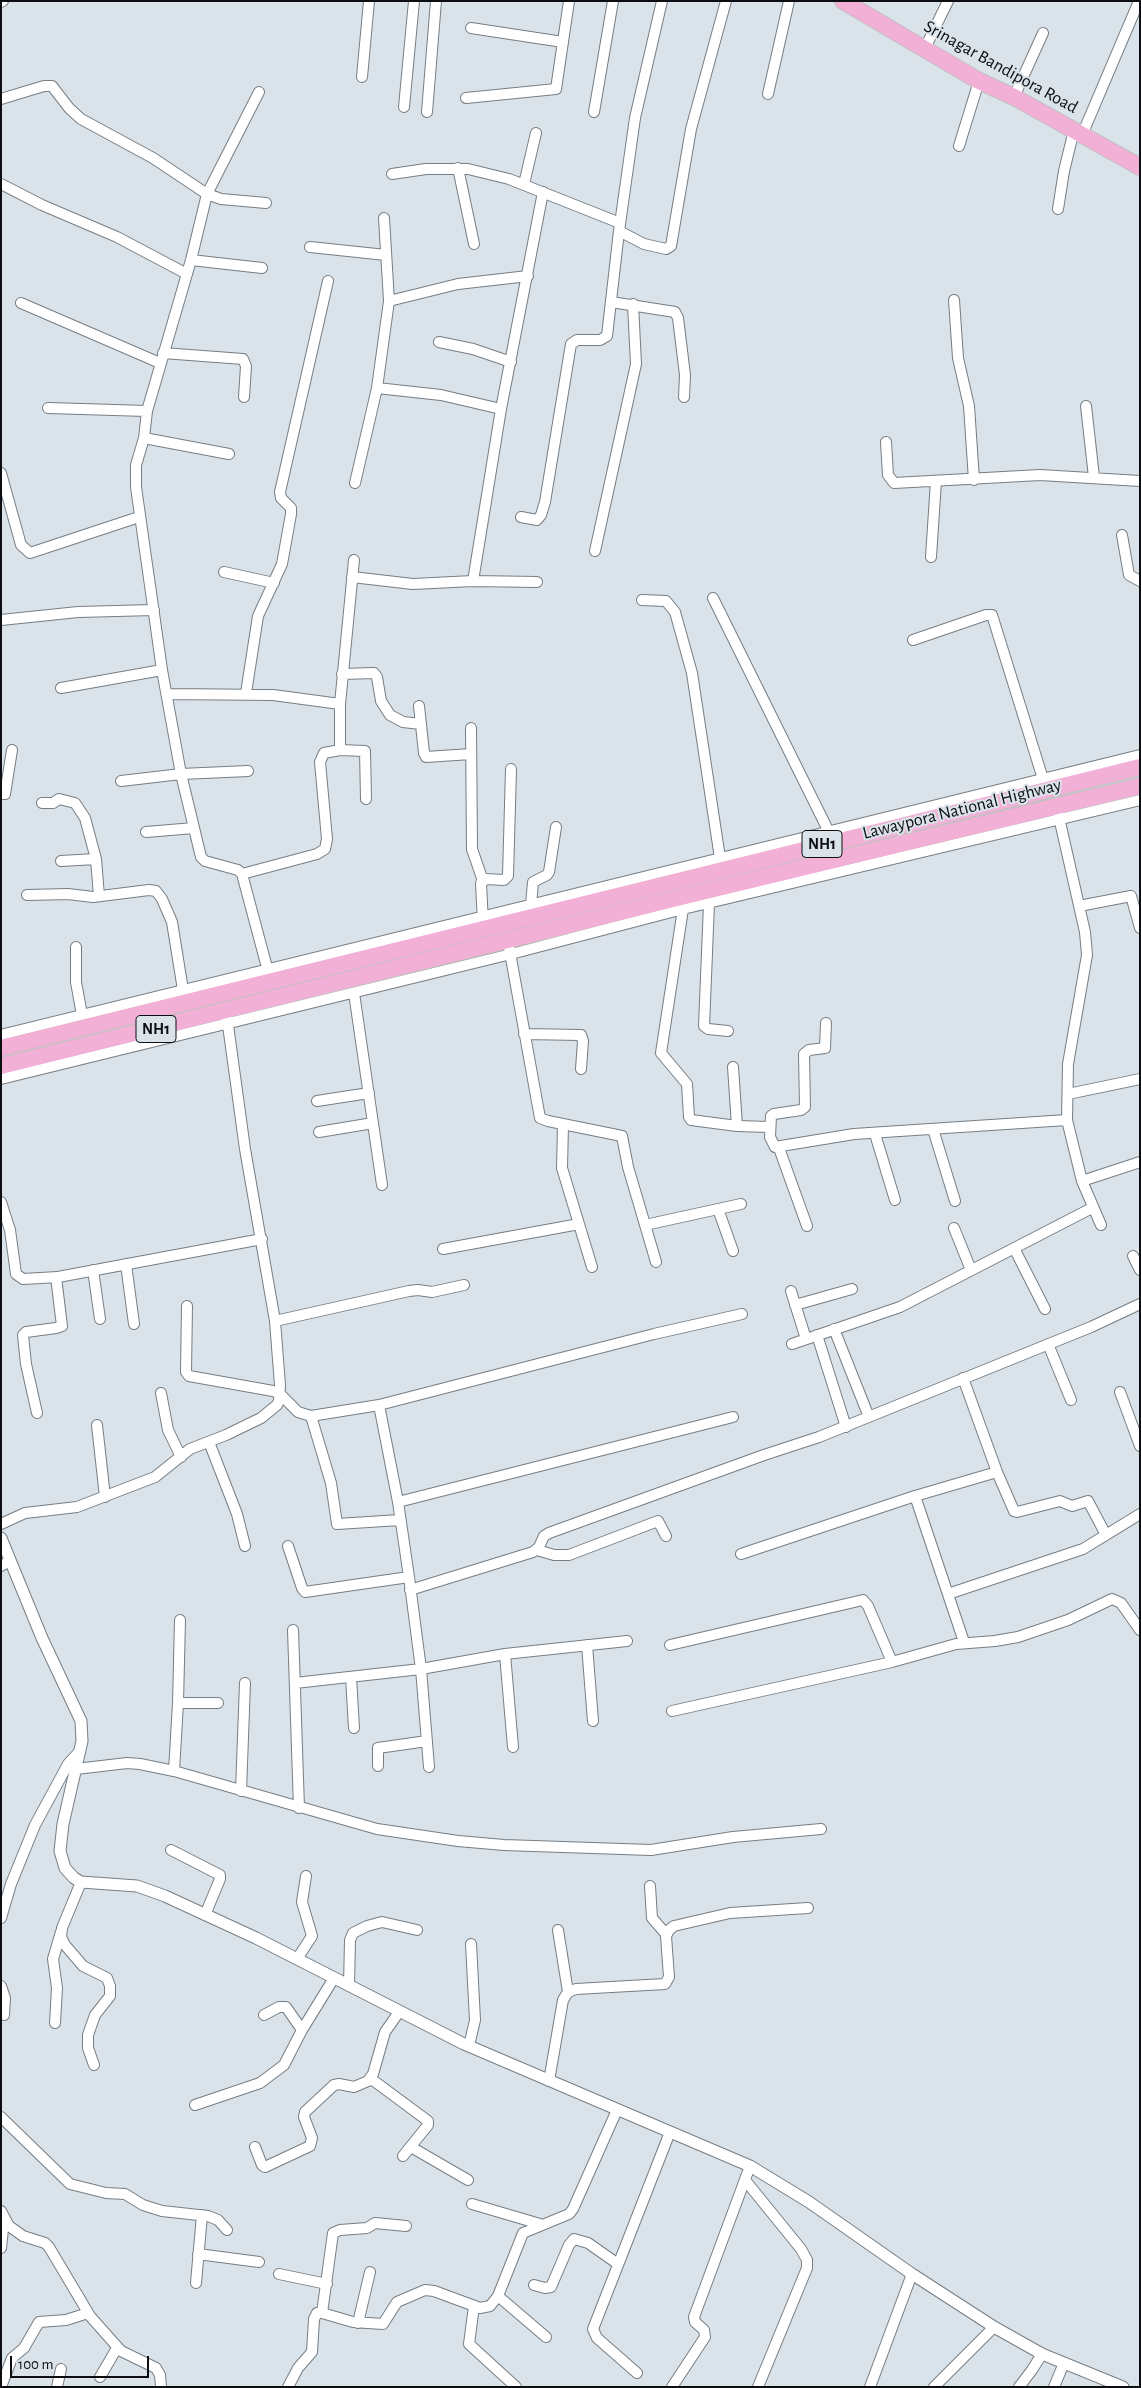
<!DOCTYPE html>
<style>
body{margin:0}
#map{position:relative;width:1141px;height:2388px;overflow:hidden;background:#dae3ea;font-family:"Alegreya Sans",sans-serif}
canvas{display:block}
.frame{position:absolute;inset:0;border:2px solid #0c0e11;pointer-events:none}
.scale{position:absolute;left:10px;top:2356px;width:139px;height:22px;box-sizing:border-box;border:2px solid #0c0e11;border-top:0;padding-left:6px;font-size:15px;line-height:18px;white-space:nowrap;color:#0c0e11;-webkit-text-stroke:4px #dae3ea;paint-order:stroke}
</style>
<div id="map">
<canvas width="1141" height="2388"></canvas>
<div class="frame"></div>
<div class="scale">100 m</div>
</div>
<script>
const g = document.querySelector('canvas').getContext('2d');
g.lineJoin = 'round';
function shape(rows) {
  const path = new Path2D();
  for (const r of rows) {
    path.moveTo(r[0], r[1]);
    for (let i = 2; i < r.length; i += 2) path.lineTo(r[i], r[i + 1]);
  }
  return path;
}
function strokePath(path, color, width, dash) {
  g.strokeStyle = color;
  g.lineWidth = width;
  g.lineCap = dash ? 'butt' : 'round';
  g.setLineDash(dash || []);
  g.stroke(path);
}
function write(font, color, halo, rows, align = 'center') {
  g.font = font + ' "Alegreya Sans",sans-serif';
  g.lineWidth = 4;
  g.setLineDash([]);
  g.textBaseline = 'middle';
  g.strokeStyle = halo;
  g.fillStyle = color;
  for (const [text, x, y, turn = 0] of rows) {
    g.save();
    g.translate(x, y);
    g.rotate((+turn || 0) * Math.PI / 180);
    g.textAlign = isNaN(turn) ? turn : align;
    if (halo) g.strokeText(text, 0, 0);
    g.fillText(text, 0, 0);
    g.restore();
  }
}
const minor = shape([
 [1,2,3,1],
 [471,28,563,42],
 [925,48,948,1],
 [362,77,369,1],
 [259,92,207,194,191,260,147,411,144,438,136,465,136,487,162,670,181,774,201,857,205,861,238,870,242,874,269,975],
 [768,94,789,1],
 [1014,97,1043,33],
 [466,98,556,89,569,1],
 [1,99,44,86,52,86,69,108,81,119,153,158,207,194,221,199,266,203],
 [404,107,414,1],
 [427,112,436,1],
 [594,112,613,1],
 [1082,135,1139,1],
 [959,146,979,81],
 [458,168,474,244],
 [392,174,426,169,468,169,509,179,620,223],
 [1,184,42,205,117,237,187,274],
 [524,184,536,133],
 [1058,209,1064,171,1074,130],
 [619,231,644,244,666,249,671,246,691,129,726,1],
 [310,247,386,255],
 [191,260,262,268],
 [954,300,958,358,969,406,974,480],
 [389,301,458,284,528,276],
 [611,302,675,312,678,318,685,375,684,397],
 [21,303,160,363],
 [439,342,473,349,511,362],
 [163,353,243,359,246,366,244,397],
 [377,388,441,395,501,409],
 [1086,406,1094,477],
 [48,408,147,411],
 [144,438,229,454],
 [886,442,888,475,894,483,1040,475,1140,481],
 [1,473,21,545,30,553,139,517],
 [355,483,377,388,389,301,384,218],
 [521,517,537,520,541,515,545,502,571,344,577,340,600,340,607,336,619,231,635,118,662,1],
 [1122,535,1129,575,1140,581],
 [595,551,636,364,633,304],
 [931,557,936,481],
 [224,572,274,583],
 [352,577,413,584,473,581,537,582],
 [473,581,501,409,543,192],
 [713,598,829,832],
 [642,600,666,601,675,612,692,673,720,858],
 [1,620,78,612,154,610],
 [913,640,986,615,992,615,1043,779],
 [342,674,374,673,377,677,381,701,390,715,403,722,421,724],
 [61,688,162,670],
 [246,693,258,616,282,564,291,514,291,508,281,498,280,492,328,281],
 [168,694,273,695,340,704],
 [419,706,424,753,426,757,471,754],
 [471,728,472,849,483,881],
 [340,750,340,704,354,560],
 [121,781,181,774,248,771],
 [1,794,5,794,12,750],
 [42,803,53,803,59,799,75,803,85,818,96,859,99,896],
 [1058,813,1085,932,1087,955,1068,1064,1067,1120,1082,1181,1101,1225],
 [146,832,194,828],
 [61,861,96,859],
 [242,874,317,854,325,849,327,839,320,762,324,753,340,750,365,751,366,799],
 [27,895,68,894,93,897,149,890,156,891,162,899,172,922,183,990],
 [709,904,704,1026,708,1029,728,1031],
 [531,905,533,882,547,875,549,872,556,827],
 [1079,906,1131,896,1140,928],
 [683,909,661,1053,687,1084,689,1117,691,1120,737,1126,769,1127],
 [483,923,481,883,486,879,504,880,508,876,511,769],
 [76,947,76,982,82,1015],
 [509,947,540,1118,548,1121,622,1136,628,1167,656,1262],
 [354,993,382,1185],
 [826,1023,825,1048,809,1050,804,1054,805,1107,801,1110,774,1114,771,1116,770,1137,775,1147,854,1134,1067,1120],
 [524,1034,581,1035,583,1041,581,1069],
 [1,1035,1140,755],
 [733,1067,737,1126],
 [1,1079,511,954,683,909,1140,800],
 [1068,1094,1140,1079],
 [317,1101,369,1093],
 [563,1125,562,1168,592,1267],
 [933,1129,955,1201],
 [319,1132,373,1123],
 [875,1134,895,1200],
 [779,1148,807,1226],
 [1082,1181,1140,1162],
 [1,1202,10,1230,16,1274,23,1279,58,1277,262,1239],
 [718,1209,733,1251],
 [645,1225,741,1204],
 [954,1228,971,1270],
 [1014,1248,1045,1309],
 [443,1249,579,1224],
 [1133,1256,1140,1270],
 [126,1264,134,1324],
 [93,1270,100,1319],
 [791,1291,806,1339],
 [795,1305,852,1289],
 [187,1306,186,1372,189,1376,273,1391,280,1394,298,1412,311,1416,379,1405,654,1334,742,1314],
 [275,1321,409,1291,418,1290,432,1292,464,1285],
 [834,1329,869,1417],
 [817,1335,846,1427],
 [792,1344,900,1307,1092,1208],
 [1048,1344,1071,1400],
 [963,1378,997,1472,1014,1511,1017,1512,1060,1501,1072,1506,1088,1501,1106,1535],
 [1120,1392,1140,1446],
 [161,1393,168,1430,181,1457],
 [379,1405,398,1502,409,1577,421,1669,429,1767],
 [37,1413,26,1364,23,1335,26,1332,56,1328,62,1326,56,1277],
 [311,1416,331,1483,337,1524,400,1520],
 [97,1425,105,1497],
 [209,1442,237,1514,245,1546],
 [915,1496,964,1642],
 [398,1502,733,1417],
 [1,1524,25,1513,77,1507,155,1477,190,1449,226,1435,261,1418,277,1405,279,1401,280,1385,275,1321,245,1149,227,1018],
 [288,1546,302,1588,305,1592,409,1577],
 [537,1550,554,1555,569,1555,658,1521,666,1536],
 [741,1554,915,1496,997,1472],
 [1,1566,10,1561],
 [410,1590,533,1552,539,1547,544,1536,549,1533,764,1455,819,1437,1091,1327,1140,1304],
 [948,1594,1083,1549,1140,1514],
 [293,1630,299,1808],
 [587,1645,593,1721],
 [670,1645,863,1600,868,1606,892,1662],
 [505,1654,513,1747],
 [351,1677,354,1728],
 [295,1683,421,1669,505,1654,627,1641],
 [178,1703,218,1703],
 [672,1711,892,1662,956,1644,995,1641,1018,1637,1068,1620,1112,1599,1121,1603,1140,1630],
 [378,1766,378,1748,427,1741],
 [76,1769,127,1763,140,1764,174,1771,377,1829,458,1841,504,1845,651,1850,733,1837,821,1829],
 [174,1771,178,1703,180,1620],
 [241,1791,245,1683],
 [171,1850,220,1875,220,1879,205,1915],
 [81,1882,62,1928,61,1937,65,1945,83,1966,107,1978,110,1986,110,1996,95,2015,88,2035,88,2048,94,2065],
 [650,1886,652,1918,666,1934],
 [1,1918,11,1884,35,1825,68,1764,79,1752],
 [558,1930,568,1992],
 [297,1959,312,1936,302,1902,306,1876],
 [1,1986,5,1998,4,2015],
 [349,1986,350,1940,353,1933,367,1926,382,1922,417,1930],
 [264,2015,279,2007,286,2007,302,2030],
 [55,2023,57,1988,53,1959,61,1932],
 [469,2046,475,2020,471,1944],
 [370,2078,428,2121,428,2125,403,2156],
 [549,2081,563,2000,568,1992,576,1989,665,1984,669,1977,666,1936,669,1930,674,1926,730,1913,808,1908],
 [195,2105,260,2083,284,2065,302,2030,334,1978],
 [1,2117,70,2184,106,2193,125,2194,143,2205,162,2211,208,2216,218,2220,227,2230],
 [255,2147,262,2165,265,2167,310,2146,312,2138,304,2117,305,2112,334,2085,339,2084,354,2087,368,2081,373,2074,385,2032,399,2012],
 [411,2147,468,2180],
 [745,2180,801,2249,807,2260,807,2268,758,2387],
 [472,2204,540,2224],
 [1,2211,9,2226,23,2236,45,2243,49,2247,90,2316,121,2351,156,2368,160,2375,161,2387],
 [1,2248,4,2220],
 [198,2254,259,2262],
 [279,2274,327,2284],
 [196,2283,202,2215],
 [534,2285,545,2288,551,2287,569,2245,574,2239,588,2243,618,2264],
 [498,2296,546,2337],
 [474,2306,469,2344,516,2387],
 [322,2313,333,2233,340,2230,367,2228,375,2223,406,2226],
 [358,2323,370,2272],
 [637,2373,597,2338,593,2329,670,2132],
 [100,2377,117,2348],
 [1,2387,12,2358,24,2348,39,2322,66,2320,88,2313],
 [57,2387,61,2369],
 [288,2387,298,2368,312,2352,314,2319,317,2313,322,2313,353,2322,383,2324,397,2302,425,2290,434,2291,480,2308,490,2306,498,2296,523,2233,569,2214,573,2209,617,2110],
 [672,2387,705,2337,704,2330,695,2322,694,2317,750,2166],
 [870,2387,912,2274],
 [934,2387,994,2327],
 [1019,2387,1032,2370,1042,2354],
 [1054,2387,1064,2363]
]);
const tertiary = shape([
 [1,1538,42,1638,81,1721,82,1741,63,1824,60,1851,65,1868,74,1878,81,1882,137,1886,165,1896,256,1938,464,2044,750,2166,809,2202,912,2274,994,2327,1042,2354,1123,2387]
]);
const trunk = shape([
 [843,1,979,81,1014,97,1140,167],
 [1,1048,1140,767],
 [1,1066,681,897,1140,786]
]);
strokePath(minor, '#767e84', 12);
strokePath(tertiary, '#767e84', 13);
strokePath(trunk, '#c0c0c1', 18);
strokePath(minor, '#fff', 10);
strokePath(tertiary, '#fff', 11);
strokePath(trunk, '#f2b0d6', 16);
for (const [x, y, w] of [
 [822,844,40],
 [156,1029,40]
]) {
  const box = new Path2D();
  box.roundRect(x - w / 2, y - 13.5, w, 27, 4);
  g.fillStyle = '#dae3ea';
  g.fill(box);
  strokePath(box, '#0c0e11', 1);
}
write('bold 16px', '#0c0e11', null, [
 ["NH1",822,844],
 ["NH1",156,1029]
]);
write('18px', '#0c0e11', '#dae3ea', [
 ["Srinagar Bandipora Road",1001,67,29],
 ["Lawaypora National Highway",962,809,-14]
]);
</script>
